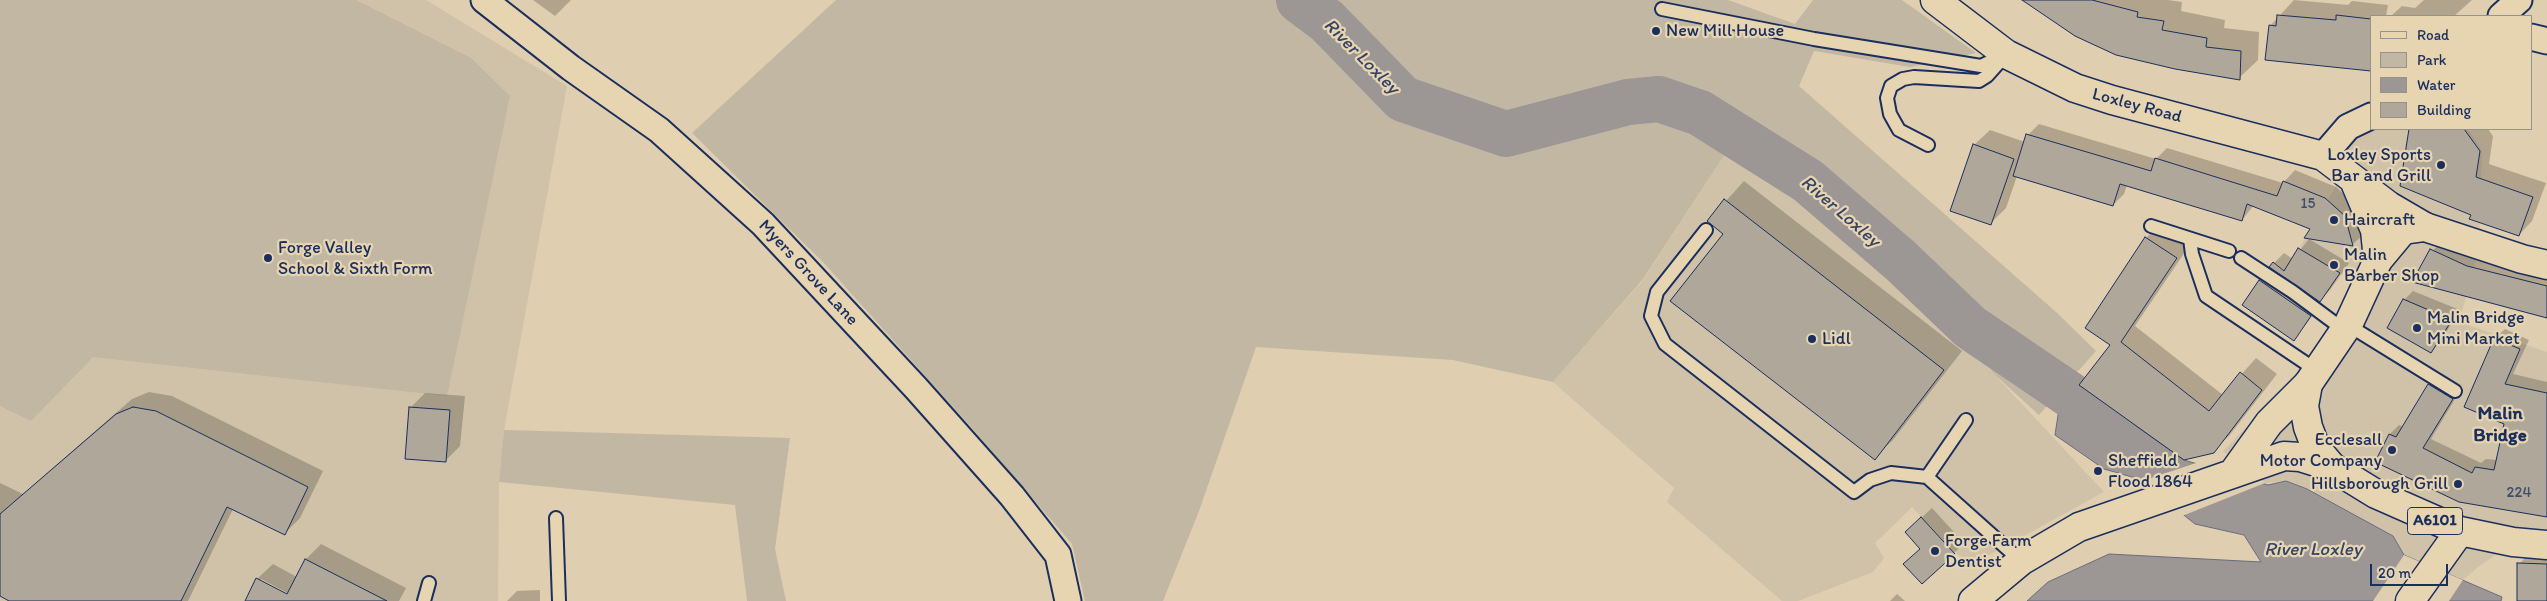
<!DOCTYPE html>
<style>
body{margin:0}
#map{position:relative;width:2547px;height:601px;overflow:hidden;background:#dfceaf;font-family:Itim,sans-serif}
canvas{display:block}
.legend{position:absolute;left:2370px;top:15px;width:162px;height:115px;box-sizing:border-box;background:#e7d5b2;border:1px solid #959390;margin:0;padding:6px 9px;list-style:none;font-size:15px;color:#1b2f5e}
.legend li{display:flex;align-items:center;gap:10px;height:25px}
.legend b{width:25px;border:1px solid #959390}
.scale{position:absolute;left:2370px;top:564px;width:78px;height:22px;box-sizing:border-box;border:2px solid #1b2f5e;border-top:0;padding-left:6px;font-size:15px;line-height:18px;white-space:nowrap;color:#1b2f5e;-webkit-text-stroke:4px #e7d5b2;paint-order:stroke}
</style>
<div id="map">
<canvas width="2547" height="601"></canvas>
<ul class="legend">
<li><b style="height:6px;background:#e7d5b2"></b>Road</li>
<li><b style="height:14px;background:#c2b7a3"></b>Park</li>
<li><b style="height:14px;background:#9c9794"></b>Water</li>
<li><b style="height:14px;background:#aea79a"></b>Building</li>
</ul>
<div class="scale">20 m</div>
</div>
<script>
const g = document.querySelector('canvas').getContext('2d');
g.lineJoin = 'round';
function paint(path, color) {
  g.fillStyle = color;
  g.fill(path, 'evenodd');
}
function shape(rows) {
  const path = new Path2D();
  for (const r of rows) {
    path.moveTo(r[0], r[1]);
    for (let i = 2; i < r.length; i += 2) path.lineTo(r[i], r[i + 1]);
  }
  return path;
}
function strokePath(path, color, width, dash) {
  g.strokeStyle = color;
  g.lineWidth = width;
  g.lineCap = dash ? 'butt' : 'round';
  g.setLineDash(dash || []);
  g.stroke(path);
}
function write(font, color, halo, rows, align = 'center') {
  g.font = font + ' Itim,sans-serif';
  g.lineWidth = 4.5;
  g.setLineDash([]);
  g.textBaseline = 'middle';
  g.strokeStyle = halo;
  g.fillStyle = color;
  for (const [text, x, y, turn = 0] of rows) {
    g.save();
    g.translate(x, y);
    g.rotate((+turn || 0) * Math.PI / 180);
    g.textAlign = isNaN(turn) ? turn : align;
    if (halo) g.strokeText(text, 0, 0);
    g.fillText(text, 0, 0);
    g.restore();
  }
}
paint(shape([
 [0,0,426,0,567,86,504,430,499,482,498,601,0,601],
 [2371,129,2468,129,2482,151,2479,250,2459,322,2547,352,2547,545,2513,542,2478,567,2463,580,2404,555,2393,536,2307,489,2286,481,2265,483,2223,451,2344,330,2364,288,2299,249,2344,172,2324,154],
 [1729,148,1960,328,1994,374,2104,492,1969,566,1912,507,1875,543,1884,558,1873,572,1798,601,1782,601,1667,502,1674,488,1553,382,1643,280]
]), '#d0c2a9');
paint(shape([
 [0,0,356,0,471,58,510,96,447,396,93,357,31,421,0,406],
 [836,0,1728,0,1795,24,1813,0,1902,0,1976,53,1910,67,1814,51,1799,86,2056,312,2096,351,2039,415,1994,374,1960,328,1729,148,1643,279,1553,382,1453,360,1256,347,1199,511,1163,601,1085,601,1072,544,972,428,823,262,692,133],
 [504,430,790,438,775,549,786,601,747,601,735,505,499,482]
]), '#c2b7a3');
const water = shape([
 [2062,389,2088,392,2184,460,2268,485,2286,481,2307,489,2393,536,2404,555,2502,597,2501,601,2027,601,2048,582,2109,554,2261,562,2244,535,2195,524,2139,479,2104,469,2055,435,2062,389]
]);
paint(water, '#9c9794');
strokePath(water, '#686d7e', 1);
paint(shape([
 [2199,462,2259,479,2265,483,2182,516,2139,482],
 [2404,555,2463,580,2449,601,2373,601]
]), '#dfceaf');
paint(shape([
 [533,0,571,0,555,16],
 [2024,0,2168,0,2182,2,2181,11,2225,20,2224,28,2259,32,2258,60,2239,78],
 [2294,0,2348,5,2352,1,2388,5,2386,16,2371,16,2371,70,2270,26],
 [2424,0,2472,0,2454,16,2391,16,2402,6,2415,8],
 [2039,124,2156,159,2167,148,2283,183,2295,170,2336,187,2355,205,2364,234,2353,244,2306,237,2311,228,2254,205,2242,220,2127,185,2124,194,2113,205,2017,176,2006,208,1991,223,1974,145,1990,130,2025,142,2028,135],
 [2410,129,2488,129,2493,136,2489,164,2546,183,2532,221,2519,235,2401,185],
 [1744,181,1962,351,1893,440,1874,458,1725,233,1708,221],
 [2161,223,2191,243,2135,326,2223,395,2256,358,2277,374,2229,436,2213,451,2112,345,2146,238],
 [2446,238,2547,263,2547,316,2427,256],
 [2309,239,2349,263,2330,290,2320,300,2274,263,2284,253,2293,259],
 [2271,270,2321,305,2294,339,2244,305],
 [2413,291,2460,310,2440,342,2431,351,2404,300],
 [2505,329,2529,340,2513,374,2547,382,2547,516,2377,462,2390,434,2399,425,2403,427,2429,384,2438,375,2461,389,2431,439,2481,463,2486,459,2497,460,2506,423,2466,406,2495,338],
 [149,392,172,396,323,471,300,518,285,533,233,509,188,601,12,601,0,595,0,483,23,494,132,399],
 [425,393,465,396,460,446,445,461,410,408],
 [1932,508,1964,543,1954,553,1921,548,1917,522],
 [321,544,406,588,399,601,246,601,257,579,273,564,297,577,306,559],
 [261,579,293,596,292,598,261,582],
 [2534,549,2547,549,2547,601,2518,601,2519,564],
 [540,590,540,601,507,601,517,591],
 [1897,594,1905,601,1890,601]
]), '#0003');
strokePath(shape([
 [1299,0,1327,21,1403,99,1506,134,1628,102,1659,99,1700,113,1808,181,1901,261,1970,327,2113,424]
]), '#9c9794', 46);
const building = shape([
 [2022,0,2092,0,2138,12,2137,17,2164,21,2162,30,2207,38,2206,47,2241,51,2240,80,2175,69,2116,55,2075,36,2022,0],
 [2277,15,2336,20,2336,15,2371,19,2371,71,2265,60,2269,25,2276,26,2277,15],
 [2409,129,2464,129,2480,151,2476,177,2533,197,2519,236,2469,219,2471,215,2400,186,2409,129],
 [2026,134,2151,171,2155,158,2277,196,2283,181,2325,198,2345,216,2353,246,2304,238,2310,229,2247,204,2242,221,2120,184,2113,206,2013,176,2026,134],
 [1973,144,2014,159,1991,225,1950,211,1973,144],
 [1724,199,1944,370,1875,460,1670,301,1723,234,1707,221,1724,199],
 [2145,237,2177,258,2121,342,2209,411,2240,372,2262,390,2214,453,2184,460,2079,385,2110,345,2085,328,2145,237],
 [2298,248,2340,273,2320,302,2269,267,2273,262,2284,271,2298,248],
 [2430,249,2467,266,2547,286,2547,318,2412,282,2430,249],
 [2259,280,2311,316,2294,341,2242,305,2259,280],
 [2403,299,2452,320,2431,353,2387,328,2403,299],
 [2494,338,2520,349,2505,384,2547,393,2547,517,2459,502,2375,462,2389,434,2396,437,2428,384,2453,399,2423,448,2472,473,2475,467,2494,470,2504,424,2464,407,2494,338],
 [133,407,156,411,308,487,285,535,227,507,181,601,9,601,0,596,0,514,116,414,133,407],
 [409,407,450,410,446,462,405,459,409,407],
 [1921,517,1955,554,1922,584,1903,564,1920,549,1905,532,1921,517],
 [305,559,387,601,245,601,256,578,287,594,305,559],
 [2517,563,2547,564,2547,601,2517,601,2517,563]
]);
paint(building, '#aea79a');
strokePath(building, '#1b2f5e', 1);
const service = shape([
 [1662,9,1814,39,1981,66,2006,54],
 [1928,145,1899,130,1890,114,1887,98,1891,86,1903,79,1914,77,1979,81,1987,76,2003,58],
 [2151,226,2229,251],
 [1706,230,1657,292,1651,316,1665,344,1854,492,1870,480,1891,473,1927,477,1966,420],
 [2190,239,2192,254,2206,296,2316,370],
 [2241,258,2293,292,2344,330],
 [2348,325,2455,391],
 [1927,477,2021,561],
 [556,518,559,601],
 [424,601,429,583]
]);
const minor = shape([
 [484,0,571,68,659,130,763,224,916,388,1012,496,1058,555,1068,601],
 [2501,16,2519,0],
 [2531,37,2547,41],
 [2323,156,2348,127,2371,116]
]);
const secondary = shape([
 [1935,0,2006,54,2075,88,2112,100,2323,156,2389,206,2425,227],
 [2354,180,2375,230,2378,260],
 [2233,473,2269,423,2308,384],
 [1973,601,2021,561,2079,527,2284,456,2300,457,2332,467]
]);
const primary = shape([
 [2547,265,2522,259,2425,227,2403,230,2378,260,2348,325,2308,384,2304,406,2308,427,2316,448,2332,467,2376,494,2460,531,2513,542,2547,545],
 [2410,601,2460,531]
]);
strokePath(service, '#1b2f5e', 16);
strokePath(minor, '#1b2f5e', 29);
strokePath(secondary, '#1b2f5e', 31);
strokePath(primary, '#1b2f5e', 31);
strokePath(service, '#e7d5b2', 12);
strokePath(minor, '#e7d5b2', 25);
strokePath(secondary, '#e7d5b2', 28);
strokePath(primary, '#e7d5b2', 28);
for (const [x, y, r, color] of [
 [1656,31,5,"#1b2f5e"],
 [2441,165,5,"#1b2f5e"],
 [2334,220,5,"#1b2f5e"],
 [268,258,5,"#1b2f5e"],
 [2334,265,5,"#1b2f5e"],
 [2417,328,5,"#1b2f5e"],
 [1812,339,5,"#1b2f5e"],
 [2392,450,5,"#1b2f5e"],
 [2098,471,5,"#1b2f5e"],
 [2458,484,5,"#1b2f5e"],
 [1935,551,5,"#1b2f5e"]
]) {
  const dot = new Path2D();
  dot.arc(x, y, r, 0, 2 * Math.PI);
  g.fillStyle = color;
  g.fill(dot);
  strokePath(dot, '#e7d5b2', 2);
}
write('15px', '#404d6d', null, [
 ["15",2308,204],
 ["224",2519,493]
]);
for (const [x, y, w] of [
 [2435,521,55]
]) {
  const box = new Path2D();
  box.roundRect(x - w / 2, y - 13.5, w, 27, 4);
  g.fillStyle = '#e7d5b2';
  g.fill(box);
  strokePath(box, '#1b2f5e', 1);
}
write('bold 16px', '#1b2f5e', null, [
 ["A6101",2435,521]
]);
write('18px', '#1b2f5e', '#e7d5b2', [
 ["New Mill House",1666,31],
 ["Loxley Sports",2431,155,"right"],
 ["Bar and Grill",2431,176,"right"],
 ["Haircraft",2344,220],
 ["Forge Valley",278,248],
 ["School & Sixth Form",278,269],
 ["Malin",2344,255],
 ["Barber Shop",2344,276],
 ["Malin Bridge",2427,318],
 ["Mini Market",2427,339],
 ["Lidl",1822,339],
 ["Ecclesall",2382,440,"right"],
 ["Motor Company",2382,461,"right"],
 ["Sheffield",2108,461],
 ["Flood 1864",2108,482],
 ["Hillsborough Grill",2448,484,"right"],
 ["Forge Farm",1945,541],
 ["Dentist",1945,562]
], 'left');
write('18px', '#1b2f5e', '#e7d5b2', [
 ["Loxley Road",2137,106,15],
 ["Myers Grove Lane",808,273,47]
]);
write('italic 19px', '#354469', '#e7d5b2', [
 ["River Loxley",1361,57,45],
 ["River Loxley",1840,212,41],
 ["River Loxley",2313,550]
]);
write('bold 19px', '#1b2f5e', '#e7d5b2', [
 ["Malin",2500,414],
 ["Bridge",2500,436]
]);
</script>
